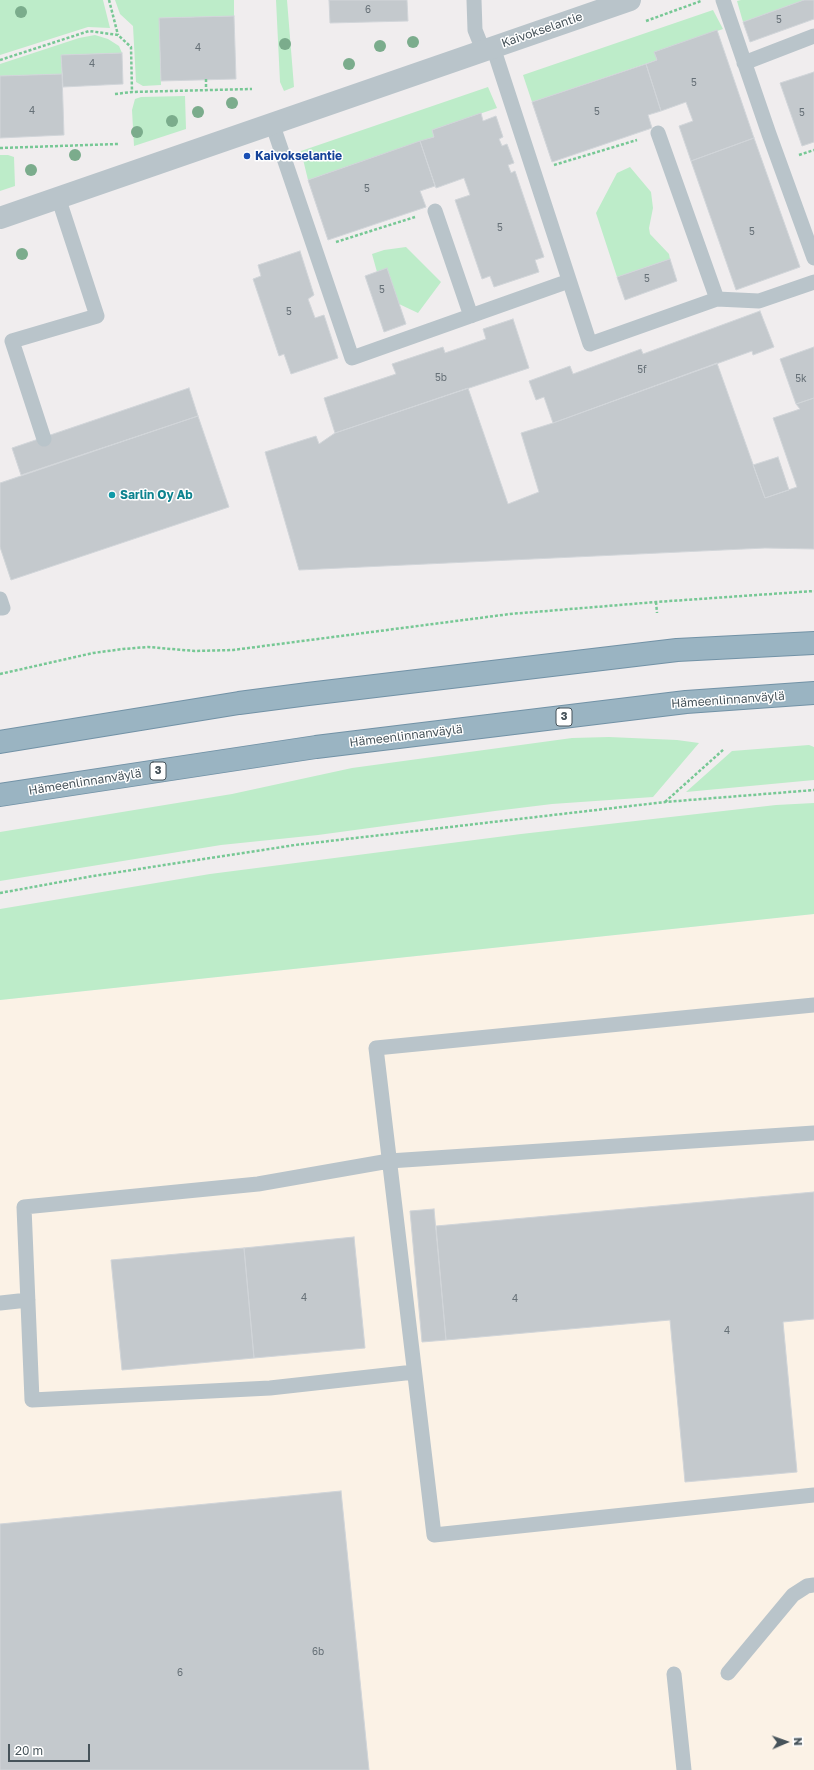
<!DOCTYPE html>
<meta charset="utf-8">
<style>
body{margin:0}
#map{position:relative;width:814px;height:1770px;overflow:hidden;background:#f0edee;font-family:"Golos Text",sans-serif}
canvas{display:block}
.north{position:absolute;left:766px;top:1722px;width:40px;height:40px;-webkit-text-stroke:3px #fff;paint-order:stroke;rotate:88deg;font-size:11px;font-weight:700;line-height:16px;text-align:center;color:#46535a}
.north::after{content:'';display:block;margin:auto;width:14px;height:18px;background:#46535a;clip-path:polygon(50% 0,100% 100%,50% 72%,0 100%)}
.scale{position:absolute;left:8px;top:1744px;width:82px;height:18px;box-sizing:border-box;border:2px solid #46535a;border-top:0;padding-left:5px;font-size:12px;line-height:14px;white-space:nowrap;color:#46535a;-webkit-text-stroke:3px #fff;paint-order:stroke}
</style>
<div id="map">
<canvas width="814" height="1770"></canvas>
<div class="north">N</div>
<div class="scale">20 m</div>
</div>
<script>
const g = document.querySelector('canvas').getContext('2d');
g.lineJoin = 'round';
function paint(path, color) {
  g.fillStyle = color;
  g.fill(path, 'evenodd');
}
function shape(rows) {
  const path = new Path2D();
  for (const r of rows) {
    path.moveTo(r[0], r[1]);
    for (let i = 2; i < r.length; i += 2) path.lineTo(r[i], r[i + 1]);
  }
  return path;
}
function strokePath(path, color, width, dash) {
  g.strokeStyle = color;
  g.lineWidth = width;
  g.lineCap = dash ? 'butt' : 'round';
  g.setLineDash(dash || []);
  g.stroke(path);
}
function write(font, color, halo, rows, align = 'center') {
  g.font = font + ' "Golos Text",sans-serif';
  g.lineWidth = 3;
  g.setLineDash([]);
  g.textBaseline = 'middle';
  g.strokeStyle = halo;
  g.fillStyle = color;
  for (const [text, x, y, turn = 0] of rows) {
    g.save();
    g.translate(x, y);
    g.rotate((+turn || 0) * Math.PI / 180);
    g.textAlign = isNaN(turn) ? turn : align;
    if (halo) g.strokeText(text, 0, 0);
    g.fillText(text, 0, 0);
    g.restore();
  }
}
paint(shape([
 [814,914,814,1770,0,1770,0,1000]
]), '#fbf2e6');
paint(shape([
 [0,0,103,0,110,28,88,27,0,55],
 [115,0,234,0,234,16,159,18,161,85,143,86,136,82,133,26,120,14],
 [276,0,287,0,294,87,284,91,280,82],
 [741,0,804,0,743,22,737,1],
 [713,10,723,29,655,52,657,60,532,102,523,75],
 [95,35,108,39,119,46,122,53,61,55,62,74,0,76,0,64,79,38],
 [488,87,497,108,432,130,434,137,308,180,301,151],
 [185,96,186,129,134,146,132,110,135,99,141,97],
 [0,155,8,155,14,157,15,186,0,191],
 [630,167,651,192,653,208,649,228,650,234,669,254,670,259,617,277,596,213,617,173],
 [406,247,441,282,418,313,399,304,377,272,372,254,384,250],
 [609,737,677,740,699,743,653,797,552,804,495,811,318,835,221,845,0,881,0,832,232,794,352,768,572,738],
 [809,745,814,747,814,780,686,792,732,751],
 [814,803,814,914,0,1000,0,909,210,874,521,834,776,805]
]), '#bdecc9');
const building = shape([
 [329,0,407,0,408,21,330,23,329,0],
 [804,0,814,0,814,19,750,42,743,22,804,0],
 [234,16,236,79,161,81,159,18,234,16],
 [717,30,754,138,691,161,679,126,693,121,686,102,661,111,646,64,657,60,654,52,717,30],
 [122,53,123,84,63,87,61,55,122,53],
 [646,64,661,111,648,115,652,128,552,162,532,102,646,64],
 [814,72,814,142,802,146,780,83,814,72],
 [62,74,64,135,0,138,0,76,62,74],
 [481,113,483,121,496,116,503,137,499,139,502,146,507,144,514,163,508,165,511,173,515,171,544,257,535,260,539,272,494,287,490,276,482,279,455,200,470,195,464,178,436,188,420,141,434,137,432,130,481,113],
 [754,138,800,267,736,290,691,161,754,138],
 [420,141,435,186,420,191,426,207,328,240,308,180,420,141],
 [300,251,314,295,308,299,315,318,324,315,338,358,291,374,284,354,279,356,253,279,261,276,258,265,300,251],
 [670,259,677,281,625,300,617,277,670,259],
 [387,268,406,324,384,332,365,276,387,268],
 [760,311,774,347,753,355,752,351,553,423,544,397,536,400,529,381,570,366,573,374,641,349,643,354,760,311],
 [513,319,529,368,335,433,324,398,396,374,392,364,443,347,445,353,486,339,483,329,513,319],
 [814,347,814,398,796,404,780,359,814,347],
 [717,363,765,498,797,487,773,418,800,409,796,404,814,398,814,549,765,548,299,570,265,452,316,436,319,444,335,433,468,388,508,504,539,492,521,433,553,423,717,363],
 [189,388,198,416,21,475,12,448,189,388],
 [198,416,229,507,11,580,0,547,0,483,198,416],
 [778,457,789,490,765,498,753,465,778,457],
 [814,1192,814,1319,783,1322,797,1472,685,1482,670,1320,446,1340,436,1226,814,1192],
 [434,1209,446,1340,422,1342,410,1211,434,1209],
 [354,1237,365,1348,254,1358,244,1248,354,1237],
 [244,1248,254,1358,122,1370,111,1260,244,1248],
 [341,1491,369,1770,0,1770,0,1524,341,1491]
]);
paint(building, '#c4c9cd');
strokePath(building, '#d1d5d9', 1);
const trunk = shape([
 [0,742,239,703,308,694,677,650,814,643],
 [0,795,316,747,686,702,814,693]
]);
strokePath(trunk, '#7292a6', 24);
strokePath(shape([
 [109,0,118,35],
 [646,21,701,1],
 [0,60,89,31,118,35,131,47,132,92],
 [206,79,206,90],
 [115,94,132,92,252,89],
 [0,148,118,144],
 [799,155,814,150],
 [554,165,637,140],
 [336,242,415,217],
 [656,602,657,613],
 [0,674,93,653,123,649,148,647,195,651,233,650,510,614,656,602,814,591],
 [665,802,724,749],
 [0,893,93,876,295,845,665,802,814,790]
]), '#77c895', 2.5, [3, 2]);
strokePath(shape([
 [474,0,475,30,483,50],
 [723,0,769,134,814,258],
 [493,47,590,344,717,299,759,301,814,282],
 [744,63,814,36],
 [272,123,352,358,569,281],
 [658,133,717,299],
 [435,211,471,316],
 [44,439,12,341,97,316,58,197],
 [0,599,3,608,0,608],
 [814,1005,376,1048,434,1535,814,1495],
 [0,1303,28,1300],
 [414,1372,270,1388,32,1400,24,1207,258,1184,389,1161,814,1133],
 [728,1673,793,1595,807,1586,814,1585],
 [674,1674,684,1770]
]), '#b9c4ca', 15);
strokePath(shape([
 [0,218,630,0]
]), '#b9c4ca', 22);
strokePath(trunk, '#9ab4c2', 22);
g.fillStyle = '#7bac8c';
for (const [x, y] of [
 [21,12],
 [413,42],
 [285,44],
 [380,46],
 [349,64],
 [232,103],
 [198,112],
 [172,121],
 [137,132],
 [75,155],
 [31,170],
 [22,254]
]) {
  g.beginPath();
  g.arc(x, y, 6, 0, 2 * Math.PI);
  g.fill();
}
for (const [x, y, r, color] of [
 [247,156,4,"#1a4fb4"],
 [112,495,4,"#0f9aa8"]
]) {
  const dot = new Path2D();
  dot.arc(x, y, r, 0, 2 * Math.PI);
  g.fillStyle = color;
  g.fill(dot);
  strokePath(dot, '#fff', 1.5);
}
write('10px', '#667077', null, [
 ["6",368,10],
 ["5",779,20],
 ["4",198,48],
 ["4",92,64],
 ["5",694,83],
 ["4",32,111],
 ["5",597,112],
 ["5",802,113],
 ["5",367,189],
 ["5",500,228],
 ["5",752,232],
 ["5",647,279],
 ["5",382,290],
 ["5",289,312],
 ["5f",642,370],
 ["5b",441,378],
 ["5k",801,379],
 ["4",304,1298],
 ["4",515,1299],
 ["4",727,1331],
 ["6b",318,1652],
 ["6",180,1673]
]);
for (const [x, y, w] of [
 [564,717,16],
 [158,771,16]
]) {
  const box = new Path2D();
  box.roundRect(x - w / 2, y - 9, w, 18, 3);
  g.fillStyle = '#fff';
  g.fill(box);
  strokePath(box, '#46535a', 1);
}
write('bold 11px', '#46535a', null, [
 ["3",564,717],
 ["3",158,771]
]);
write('12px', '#46535a', '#fff', [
 ["Kaivokselantie",542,30,-19],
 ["Hämeenlinnanväylä",728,700,-4],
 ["Hämeenlinnanväylä",406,736,-7],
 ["Hämeenlinnanväylä",85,782,-9]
]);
write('bold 12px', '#164399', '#fff', [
 ["Kaivokselantie",255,156]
], 'left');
write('bold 12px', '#0d838f', '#fff', [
 ["Sarlin Oy Ab",120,495]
], 'left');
</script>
